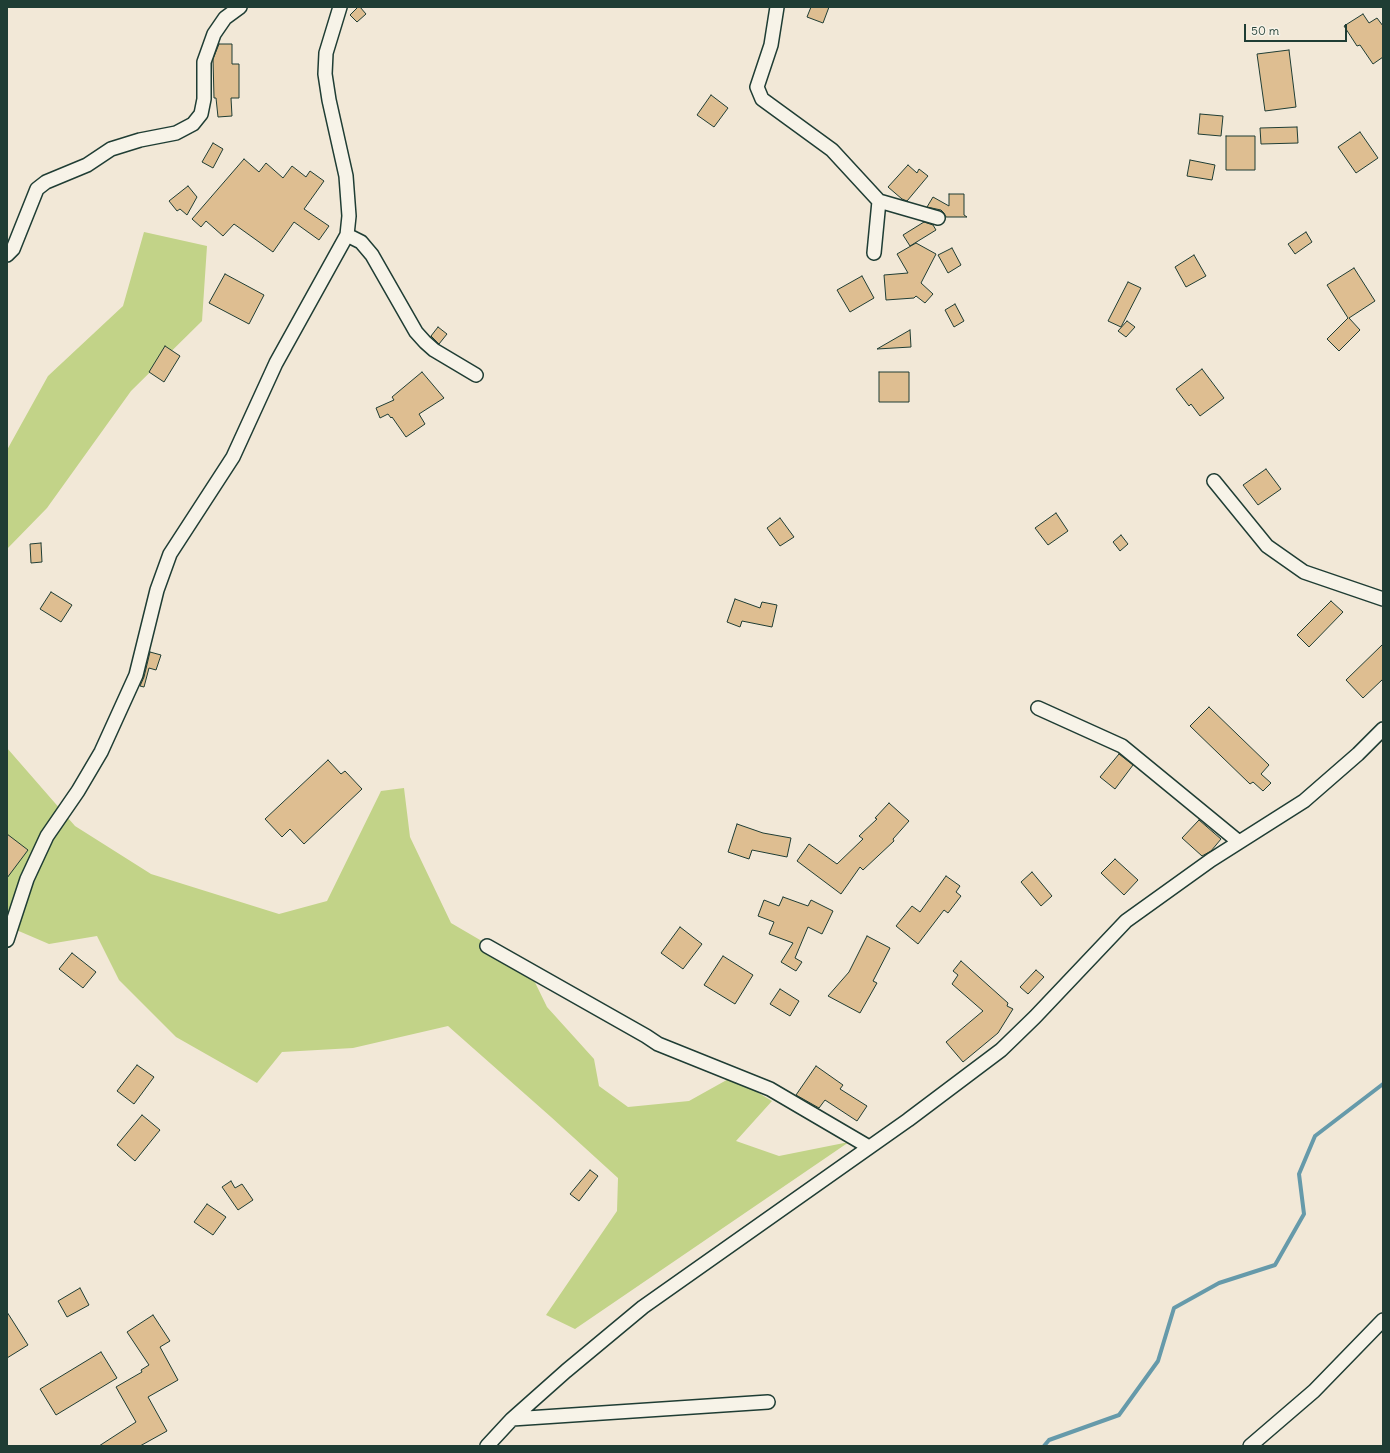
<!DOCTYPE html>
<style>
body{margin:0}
#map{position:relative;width:1390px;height:1453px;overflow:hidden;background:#f2e8d7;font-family:Delius,sans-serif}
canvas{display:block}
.frame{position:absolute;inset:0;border:8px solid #1f3d34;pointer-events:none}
.scale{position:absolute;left:1244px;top:24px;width:103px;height:18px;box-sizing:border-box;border:2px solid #1f3d34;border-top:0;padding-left:5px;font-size:12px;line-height:14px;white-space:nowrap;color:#1f3d34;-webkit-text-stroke:3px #f7f3e8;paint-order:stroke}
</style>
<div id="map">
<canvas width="1390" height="1453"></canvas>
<div class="frame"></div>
<div class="scale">50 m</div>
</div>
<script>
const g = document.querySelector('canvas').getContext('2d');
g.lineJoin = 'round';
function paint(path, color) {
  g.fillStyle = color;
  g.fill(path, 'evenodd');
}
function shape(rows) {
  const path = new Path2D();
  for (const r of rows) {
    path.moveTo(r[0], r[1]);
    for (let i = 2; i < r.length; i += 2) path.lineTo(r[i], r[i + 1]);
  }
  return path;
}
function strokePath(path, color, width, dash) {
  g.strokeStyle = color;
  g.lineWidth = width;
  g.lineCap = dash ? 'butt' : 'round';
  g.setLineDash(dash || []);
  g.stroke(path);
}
paint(shape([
 [144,232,207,246,202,321,131,391,47,508,7,549,7,450,48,376,123,306],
 [7,748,75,826,151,874,279,914,327,901,381,791,404,788,410,837,451,923,528,968,547,1007,594,1059,599,1086,628,1107,689,1101,732,1077,772,1101,736,1141,779,1156,849,1142,575,1329,546,1315,617,1211,618,1178,551,1117,448,1026,353,1048,282,1052,257,1083,176,1037,119,980,97,936,49,944,7,926]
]), '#c2d388');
strokePath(shape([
 [1044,1446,1049,1440,1119,1415,1158,1361,1174,1308,1219,1283,1275,1265,1304,1214,1299,1174,1315,1136,1383,1084]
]), '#669aaa', 4);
const building = shape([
 [358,7,360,7,366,14,357,22,350,15,358,7],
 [811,7,829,7,823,23,807,17,811,7],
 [1363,14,1369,23,1377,18,1383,26,1383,57,1373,64,1360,45,1357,46,1344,26,1363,14],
 [219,44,232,44,232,64,239,64,239,98,231,98,232,116,218,117,216,98,214,98,213,59,219,44],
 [1289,50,1296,107,1265,111,1257,54,1289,50],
 [711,95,728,108,714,127,697,115,711,95],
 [1200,114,1223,116,1221,136,1198,134,1200,114],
 [1297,127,1298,143,1261,144,1260,128,1297,127],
 [1360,132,1378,158,1356,173,1338,147,1360,132],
 [1226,136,1255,136,1255,170,1226,170,1226,136],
 [213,143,223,149,213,168,202,162,213,143],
 [244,159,259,172,266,163,283,178,292,166,306,177,310,171,324,181,304,209,329,226,319,240,294,222,273,252,234,224,223,236,206,221,201,227,192,219,244,159],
 [1190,160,1215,165,1212,180,1187,176,1190,160],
 [908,165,917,173,919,169,928,176,907,201,902,199,888,187,908,165],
 [188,186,197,197,187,215,180,209,177,211,169,201,188,186],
 [949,194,964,194,964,215,967,217,946,217,944,213,941,210,927,207,933,197,949,206,949,194],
 [924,222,933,225,936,230,910,246,903,235,924,222],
 [1306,232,1312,242,1295,254,1288,244,1306,232],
 [916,243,936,254,921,283,933,294,925,303,916,296,914,298,886,300,884,275,908,273,897,254,916,243],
 [952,248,961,265,948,273,938,255,952,248],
 [1194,255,1206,276,1186,287,1175,267,1194,255],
 [1354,268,1375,301,1349,318,1360,330,1339,351,1327,339,1348,318,1327,285,1354,268],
 [225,274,264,295,249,324,209,303,225,274],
 [862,276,874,298,850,312,837,290,862,276],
 [1128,282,1141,288,1121,327,1108,321,1128,282],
 [955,304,964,321,954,327,945,310,955,304],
 [1127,321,1135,327,1126,337,1118,331,1127,321],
 [438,327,447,334,439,344,431,336,438,327],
 [910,330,911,347,877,349,910,330],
 [165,346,180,356,164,382,149,372,165,346],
 [1202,369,1224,398,1200,416,1191,404,1189,406,1176,389,1202,369],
 [422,372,444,398,419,414,425,424,406,437,392,417,391,418,388,414,380,418,376,408,394,400,392,397,422,372],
 [879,372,909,372,909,402,879,402,879,372],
 [1266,469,1281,489,1258,505,1243,485,1266,469],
 [1056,513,1068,531,1048,545,1035,528,1056,513],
 [780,518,794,537,780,546,767,528,780,518],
 [1121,535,1128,544,1120,551,1113,542,1121,535],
 [41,543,42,562,31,563,30,544,41,543],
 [51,592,72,605,61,622,40,609,51,592],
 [735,599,760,608,762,602,777,605,772,627,742,621,740,627,727,622,735,599],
 [1331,601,1343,612,1309,647,1297,635,1331,601],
 [1383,644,1383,679,1363,698,1346,680,1383,644],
 [150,652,161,655,156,670,149,668,144,687,140,686,144,677,150,652],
 [1209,707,1269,765,1261,774,1271,783,1263,791,1253,782,1250,784,1190,726,1209,707],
 [1119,754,1133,765,1115,789,1100,777,1119,754],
 [328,760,341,774,345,771,362,789,304,844,290,829,282,837,265,819,328,760],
 [889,803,909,821,893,839,894,841,863,870,860,867,841,894,797,861,809,844,837,864,863,839,859,836,877,819,875,818,889,803],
 [1199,820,1221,839,1211,851,1202,856,1182,838,1199,820],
 [737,824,763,833,791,838,787,857,752,850,749,859,728,852,737,824],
 [7,834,28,850,7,878,7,834],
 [1115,859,1138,880,1124,895,1101,873,1115,859],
 [1032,872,1052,896,1041,906,1021,882,1032,872],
 [946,876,960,886,956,892,961,896,948,913,944,910,918,944,896,926,912,906,920,912,946,876],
 [783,897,808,906,811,900,833,911,822,934,808,927,795,958,802,962,796,971,781,962,793,943,769,934,774,922,758,916,764,900,779,906,783,897],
 [680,927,702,944,683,969,661,953,680,927],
 [867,936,890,948,873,981,877,983,860,1013,828,996,849,972,867,936],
 [72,953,96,972,83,988,59,969,72,953],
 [723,956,753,975,735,1004,704,985,723,956],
 [961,961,1008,1003,1007,1006,1013,1009,998,1033,963,1062,946,1042,983,1011,952,984,958,975,953,971,961,961],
 [1036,970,1044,977,1028,994,1020,987,1036,970],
 [780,989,799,1001,790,1016,770,1004,780,989],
 [137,1065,154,1077,134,1104,117,1091,137,1065],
 [816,1066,843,1085,840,1089,867,1106,857,1121,825,1100,819,1108,796,1095,816,1066],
 [142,1115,160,1130,135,1161,117,1145,142,1115],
 [590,1170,598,1176,579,1201,570,1194,590,1170],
 [231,1181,235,1188,242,1184,253,1200,238,1210,222,1187,231,1181],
 [207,1204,226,1217,213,1235,194,1222,207,1204],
 [80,1288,89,1305,67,1317,58,1301,80,1288],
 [7,1312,28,1345,7,1358,7,1312],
 [153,1315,170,1341,160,1347,178,1380,148,1397,167,1431,140,1446,99,1446,136,1422,116,1387,142,1372,141,1370,149,1365,127,1332,153,1315],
 [101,1352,117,1378,56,1415,40,1389,101,1352]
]);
paint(building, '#debe91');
strokePath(building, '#1f3d34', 1);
const minor = shape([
 [777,7,771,45,757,87,762,99,832,150,879,201,938,218],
 [347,235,361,242,372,255,416,332,425,342,434,350,476,375],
 [874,253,879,201],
 [7,255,13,249,37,189,46,182,87,165,111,149,140,140,176,133,193,124,201,114,204,99,204,62,214,34,225,18,240,7],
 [1214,481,1267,546,1304,572,1383,599],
 [1038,708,1122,746,1239,842],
 [7,940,27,879,47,836,78,791,101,752,136,675,157,590,170,554,233,457,276,363,347,235,349,216,346,176,329,100,325,74,326,53,340,7],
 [487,946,646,1036,658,1044,770,1089,869,1147],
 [512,1419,768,1402],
 [487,1446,512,1419,566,1371,643,1307,908,1120,1001,1050,1035,1017,1126,921,1211,860,1304,801,1358,754,1383,729],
 [1250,1446,1314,1391,1383,1320]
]);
strokePath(minor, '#1f3d34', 16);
strokePath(minor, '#f7f3e8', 13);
</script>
